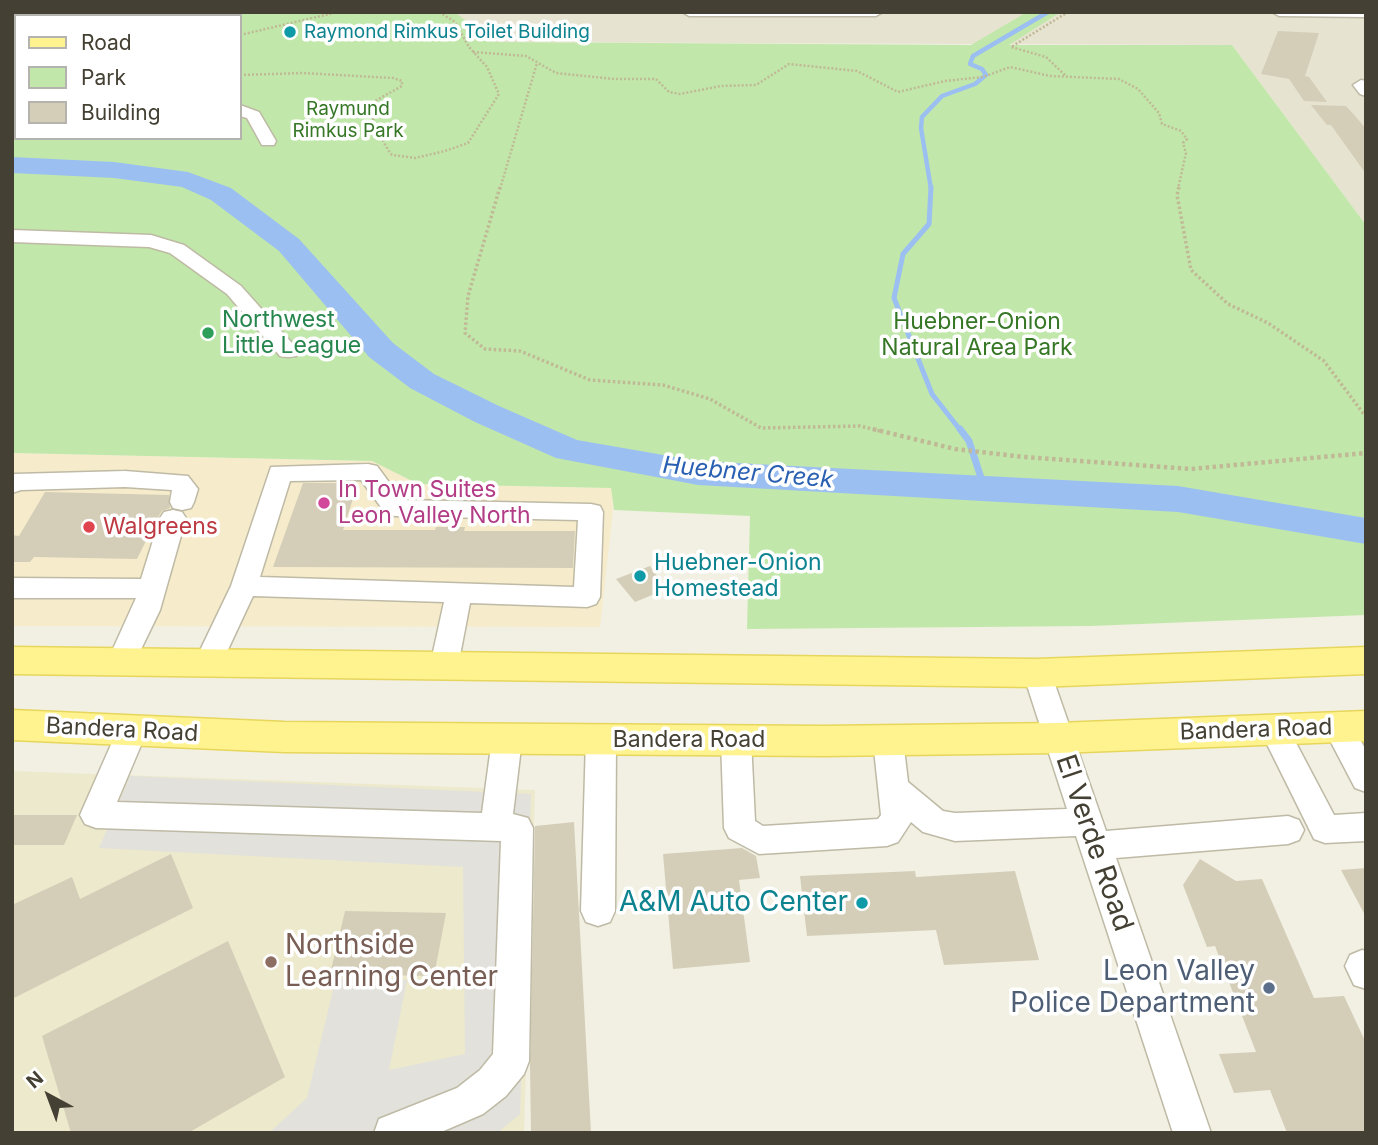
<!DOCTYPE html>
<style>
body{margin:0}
#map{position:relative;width:1378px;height:1145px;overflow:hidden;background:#f2f0e3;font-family:Inter,sans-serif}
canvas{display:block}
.frame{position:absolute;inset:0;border:14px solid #444033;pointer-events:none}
.legend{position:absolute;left:14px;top:14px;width:228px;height:126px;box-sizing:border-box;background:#fff;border:2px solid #b4b3ad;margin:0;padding:9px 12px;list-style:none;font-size:21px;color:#444033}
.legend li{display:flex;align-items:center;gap:14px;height:35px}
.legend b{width:35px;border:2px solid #b4b3ad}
.north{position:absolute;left:14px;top:1061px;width:70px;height:70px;-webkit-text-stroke:5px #fff;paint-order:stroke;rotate:319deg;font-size:19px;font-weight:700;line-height:28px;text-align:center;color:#444033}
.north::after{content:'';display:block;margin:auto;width:24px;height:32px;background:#444033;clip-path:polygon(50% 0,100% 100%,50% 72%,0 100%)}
</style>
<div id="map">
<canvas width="1378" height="1145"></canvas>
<div class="frame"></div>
<ul class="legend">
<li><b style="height:9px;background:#fff38f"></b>Road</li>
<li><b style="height:19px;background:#c1e8aa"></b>Park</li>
<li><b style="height:19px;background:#d4ceb8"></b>Building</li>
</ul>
<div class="north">N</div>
</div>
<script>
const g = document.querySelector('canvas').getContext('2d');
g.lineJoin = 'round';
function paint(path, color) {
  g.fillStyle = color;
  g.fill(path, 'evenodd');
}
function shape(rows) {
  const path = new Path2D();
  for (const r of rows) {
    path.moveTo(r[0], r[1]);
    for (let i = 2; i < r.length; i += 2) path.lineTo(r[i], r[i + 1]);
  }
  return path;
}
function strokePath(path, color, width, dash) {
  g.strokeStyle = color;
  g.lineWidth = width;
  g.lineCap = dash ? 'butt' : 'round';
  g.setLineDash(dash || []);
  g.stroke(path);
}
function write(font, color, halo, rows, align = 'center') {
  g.font = font + ' Inter,sans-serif';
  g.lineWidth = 7;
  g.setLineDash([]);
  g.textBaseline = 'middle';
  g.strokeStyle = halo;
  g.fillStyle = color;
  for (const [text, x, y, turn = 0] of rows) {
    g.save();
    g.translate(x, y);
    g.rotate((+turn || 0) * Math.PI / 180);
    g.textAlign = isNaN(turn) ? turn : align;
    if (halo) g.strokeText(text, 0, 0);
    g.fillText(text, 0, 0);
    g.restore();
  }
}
paint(shape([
 [451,12,1366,12,1366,225,1232,45,495,42]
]), '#e6e3d1');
paint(shape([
 [12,453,372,461,418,484,612,488,613,510,600,627,12,626]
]), '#f6eccc');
paint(shape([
 [12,771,535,790,524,1133,12,1133]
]), '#ece9cc');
paint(shape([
 [12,12,454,12,496,42,971,45,1027,12,1061,12,1009,45,1232,45,1366,225,1366,615,1091,626,747,629,750,516,614,510,611,488,418,484,372,461,12,453],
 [16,16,240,16,240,138,16,138]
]), '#c1e8aa');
paint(shape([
 [130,776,531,794,520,1114,497,1133,269,1133,307,1098,336,978,407,980,389,1070,465,1054,463,867,99,848]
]), '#e2e1dc');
strokePath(shape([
 [931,189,921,128,922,117,942,96,975,84,986,75,982,69,970,64,973,56,1048,12]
]), '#9cbff2', 4.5);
strokePath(shape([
 [931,187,929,224,903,254,894,298,932,394,961,431]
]), '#9cbff2', 5);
strokePath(shape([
 [960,429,969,441,984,487]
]), '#9cbff2', 7);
paint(shape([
 [12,157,114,162,188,172,231,188,299,239,393,343,434,374,499,406,577,440,698,461,1178,486,1366,518,1366,544,1178,512,698,485,556,458,475,422,410,388,369,357,279,251,211,200,182,187,114,178,12,173,12,157]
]), '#9cbff2');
paint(shape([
 [1278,31,1319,33,1305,76,1309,77,1327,102,1304,101,1289,79,1261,74],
 [1311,105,1346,106,1356,117,1366,129,1366,174,1331,125,1327,125],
 [303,483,358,483,343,530,435,530,436,527,465,527,464,531,575,531,573,568,273,567],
 [45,492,169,495,170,508,162,511,158,517,137,559,34,557,30,562,12,562,12,535,19,536],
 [650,566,667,589,635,602,616,579],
 [12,815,77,815,64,845,12,845],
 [574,822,591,1133,531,1133,530,1066,535,826],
 [742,848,756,856,760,878,739,880,750,962,673,969,663,854],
 [171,854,193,908,12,999,12,905,72,877,80,899],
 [1200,859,1236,881,1262,879,1314,998,1344,996,1366,1043,1366,1133,1287,1133,1270,1090,1234,1093,1219,1054,1256,1052,1215,946,1207,947,1183,885],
 [1366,868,1366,917,1341,870],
 [915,871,916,877,1015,871,1039,960,944,965,936,930,807,936,800,876],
 [345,911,446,913,434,976,330,974],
 [228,941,285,1077,188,1133,71,1133,42,1036]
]), '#d4ceb8');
const minor = shape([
 [682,12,883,12,876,16,689,16,682,12],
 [1272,12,1366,12,1366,17,1279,16,1272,12],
 [1361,80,1366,81,1366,96,1360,94,1353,85,1361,80],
 [12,85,16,85,16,95,12,95,12,85],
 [240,105,259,112,276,141,274,145,262,145,247,118,240,116,240,105],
 [12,230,151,235,184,245,241,286,299,351,296,356,288,357,280,356,227,294,170,253,149,247,12,242,12,230],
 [368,464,377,466,402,500,591,504,600,506,603,512,600,597,596,604,587,607,470,603,458,666,454,674,444,677,434,674,430,666,444,602,253,596,218,671,208,674,198,671,194,663,231,586,271,467,368,464],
 [361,480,386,514,395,516,578,520,574,587,260,577,290,481,361,480],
 [125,471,188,476,198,489,194,502,191,508,182,510,173,508,170,502,172,490,125,487,21,490,12,493,12,475,15,474,125,471],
 [173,510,182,512,186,518,160,610,131,670,121,673,111,670,107,662,136,598,12,598,12,578,141,579,160,518,164,512,173,510],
 [1037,662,1047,665,1051,673,1106,831,1288,816,1299,820,1304,830,1299,840,1288,844,1116,858,1211,1133,1173,1133,1076,836,955,841,923,832,911,822,898,842,887,846,759,854,729,838,724,828,721,740,725,732,736,728,747,732,751,740,755,821,763,826,878,819,881,815,873,740,877,732,888,728,899,732,903,740,908,782,943,811,955,813,1067,809,1023,673,1027,665,1037,662],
 [1338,715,1348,719,1366,750,1366,792,1355,788,1323,727,1328,719,1338,715],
 [1275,718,1285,722,1334,815,1366,813,1366,841,1325,843,1314,839,1260,730,1265,722,1275,718],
 [132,719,142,723,147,731,117,802,482,813,492,739,496,731,507,727,518,731,522,739,513,814,528,818,533,828,529,1061,524,1074,506,1096,483,1114,439,1133,374,1133,379,1119,457,1088,480,1070,493,1054,501,841,96,828,85,824,80,815,117,731,122,723,132,719],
 [601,727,612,731,616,739,615,911,610,922,598,926,586,922,581,911,586,739,590,731,601,727],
 [1362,950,1366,951,1366,989,1354,985,1345,966,1350,955,1362,950]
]);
const major = shape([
 [12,647,1037,659,1366,647,1366,674,1037,687,12,674,12,647],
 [12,710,284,722,823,726,1058,723,1366,711,1366,741,1058,753,823,756,284,752,12,740,12,710]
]);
strokePath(minor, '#bebaa5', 3);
strokePath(major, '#e7d65c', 3);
strokePath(shape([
 [130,16,132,12],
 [240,35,338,12],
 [473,52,526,56,556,73,614,79,656,79,669,92,680,94,721,86,756,85,789,64,857,71,898,92,945,81,983,77,1010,67,1050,76,1119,79,1138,89,1159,113,1162,124,1181,131,1187,139,1183,143,1186,153,1178,189],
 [240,75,303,73,393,78,402,81,402,86,375,101,373,122,388,150,392,155,415,158,445,151,468,143,499,94,487,67,469,47,455,22,439,12],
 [1065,75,1046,57,1011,47,1068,12],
 [500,189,537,63]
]), '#c0b996', 2.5, [2, 2]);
strokePath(shape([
 [500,187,468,296,465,333,485,349,520,351,590,380,663,385,710,399,761,428,860,426,880,431],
 [1179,187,1177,195,1191,270,1228,304,1268,323,1324,361,1366,417]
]), '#c0b996', 3.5, [2.5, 2.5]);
strokePath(shape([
 [873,429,955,449,1024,457,1191,469,1366,453]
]), '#c0b996', 4.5, [3.5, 3.5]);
paint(minor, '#fff');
paint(major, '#fff38f');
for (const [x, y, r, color] of [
 [290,32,7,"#0f9aa8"],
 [208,333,7,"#2e9e5b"],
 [324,503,7,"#d1479c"],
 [89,527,7,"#e0444e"],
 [640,576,7,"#0f9aa8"],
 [862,903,7,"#0f9aa8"],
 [271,962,7,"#8d6e63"],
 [1269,988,7,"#5c6f8a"]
]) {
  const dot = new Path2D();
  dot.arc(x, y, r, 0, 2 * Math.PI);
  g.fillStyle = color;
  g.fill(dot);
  strokePath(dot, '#fff', 2.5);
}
write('19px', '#0d838f', '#fff', [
 ["Raymond Rimkus Toilet Building",304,32]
], 'left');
write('19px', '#357725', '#fff', [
 ["Raymund",348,109],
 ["Rimkus Park",348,131]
]);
write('23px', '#27864d', '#fff', [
 ["Northwest",222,320],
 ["Little League",222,346]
], 'left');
write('23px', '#357725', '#fff', [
 ["Huebner-Onion",977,322],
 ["Natural Area Park",977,348]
]);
write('23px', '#b23c85', '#fff', [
 ["In Town Suites",338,490],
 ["Leon Valley North",338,516]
], 'left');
write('23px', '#be3a42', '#fff', [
 ["Walgreens",103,527]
], 'left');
write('23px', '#0d838f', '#fff', [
 ["Huebner-Onion",654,563],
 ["Homestead",654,589]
], 'left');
write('23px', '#444033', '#fff', [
 ["Bandera Road",122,730,3],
 ["Bandera Road",1256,730,-2],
 ["Bandera Road",689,740]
]);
write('italic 24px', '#2a60b2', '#fff', [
 ["Huebner Creek",748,473,5]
]);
write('28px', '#444033', '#fff', [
 ["El Verde Road",1094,843,71]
]);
write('28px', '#0d838f', '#fff', [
 ["A&M Auto Center",848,903]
], 'right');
write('28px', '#785e54', '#fff', [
 ["Northside",285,946],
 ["Learning Center",285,978]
], 'left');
write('28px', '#4e5e75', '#fff', [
 ["Leon Valley",1255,972],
 ["Police Department",1255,1004]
], 'right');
</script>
